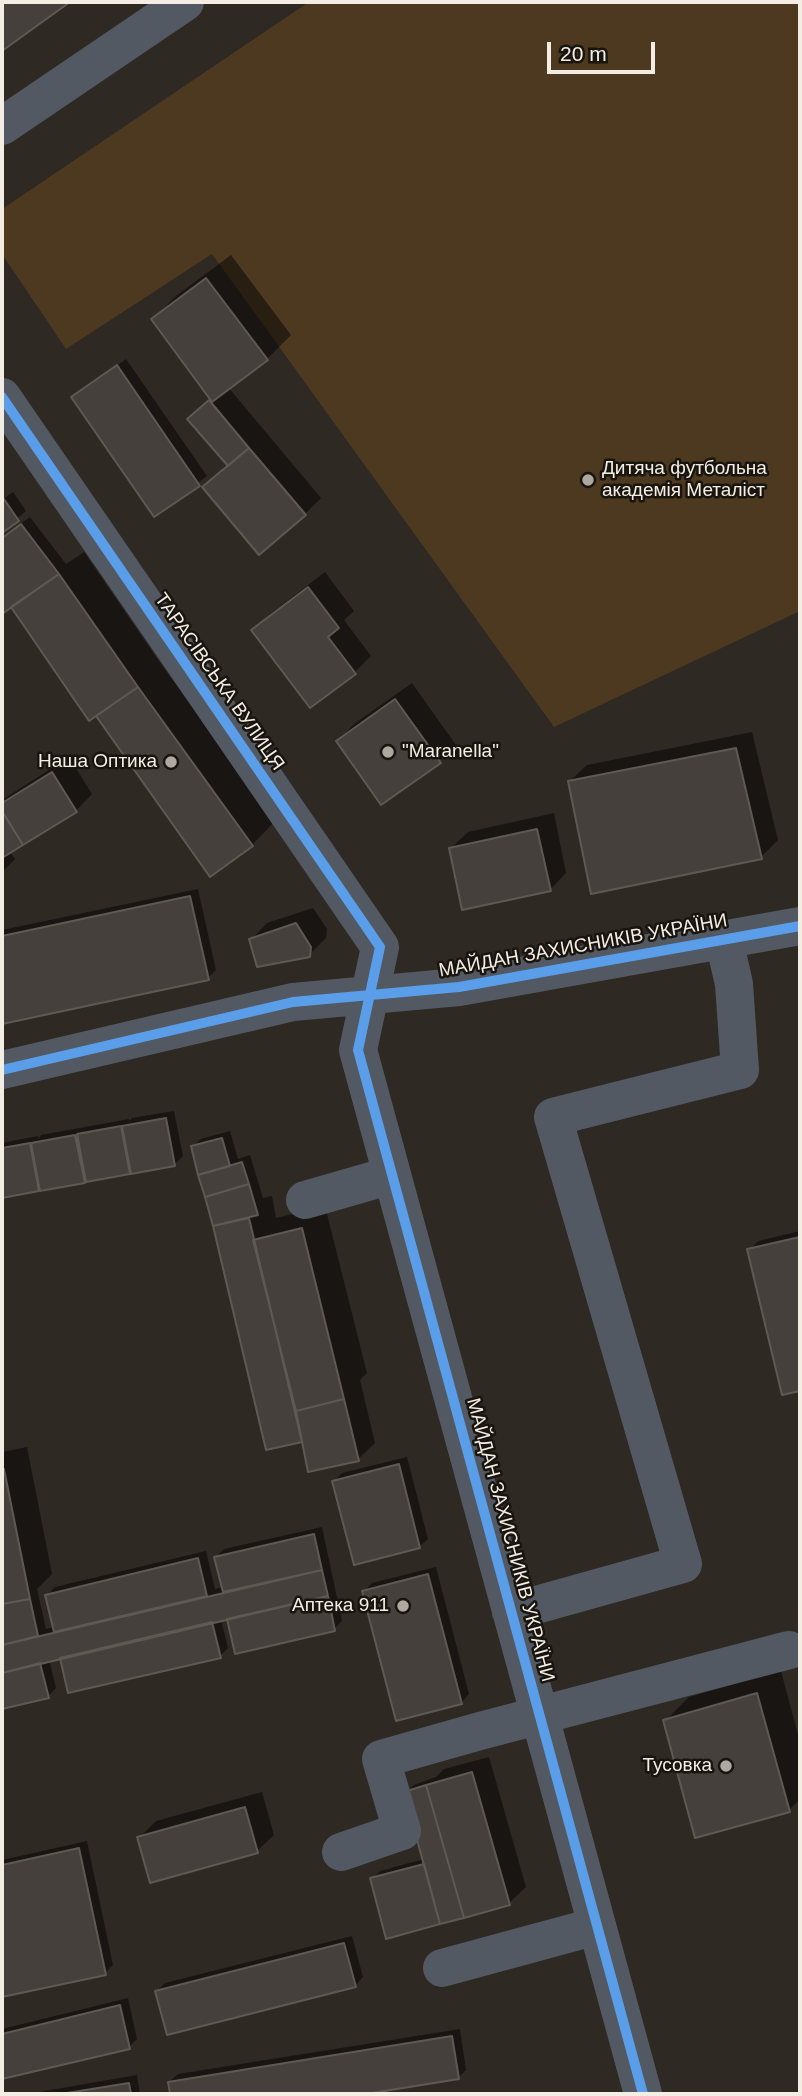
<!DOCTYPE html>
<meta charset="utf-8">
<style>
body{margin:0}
#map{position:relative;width:802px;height:2096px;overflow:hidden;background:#2f2923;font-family:Arial,sans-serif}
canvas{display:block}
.frame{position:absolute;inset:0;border:4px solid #f4ede4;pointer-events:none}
.scale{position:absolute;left:547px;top:42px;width:108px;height:32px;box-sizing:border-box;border:4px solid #f4ede4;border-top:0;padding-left:9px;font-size:21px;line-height:24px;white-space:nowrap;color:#f4ede4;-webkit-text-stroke:5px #18140e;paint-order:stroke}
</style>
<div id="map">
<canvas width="802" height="2096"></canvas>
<div class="frame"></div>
<div class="scale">20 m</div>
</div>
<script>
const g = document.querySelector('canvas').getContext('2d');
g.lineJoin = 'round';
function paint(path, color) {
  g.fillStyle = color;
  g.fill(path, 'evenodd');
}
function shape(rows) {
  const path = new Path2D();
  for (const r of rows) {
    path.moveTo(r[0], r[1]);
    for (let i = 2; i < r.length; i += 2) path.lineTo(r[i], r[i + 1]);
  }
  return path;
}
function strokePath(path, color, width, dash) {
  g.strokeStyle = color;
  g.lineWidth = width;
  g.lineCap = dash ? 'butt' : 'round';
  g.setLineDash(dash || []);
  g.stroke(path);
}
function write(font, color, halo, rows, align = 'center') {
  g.font = font + ' Arial,sans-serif';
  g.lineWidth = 5;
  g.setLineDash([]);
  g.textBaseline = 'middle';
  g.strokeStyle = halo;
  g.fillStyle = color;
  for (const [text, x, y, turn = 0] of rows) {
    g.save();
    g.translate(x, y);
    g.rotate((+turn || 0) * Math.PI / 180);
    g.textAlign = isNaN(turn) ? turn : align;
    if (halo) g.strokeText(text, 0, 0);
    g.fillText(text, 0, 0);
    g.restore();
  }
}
paint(shape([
 [309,2,800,2,800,611,554,727,212,254,66,349,2,254,2,209]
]), '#4c3920');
paint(shape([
 [2,2,67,2,2,49],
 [231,255,291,335,267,359,228,387,321,498,305,514,204,488,229,464,190,419,211,398,153,319,176,296],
 [126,359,207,476,155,515,74,397],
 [13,492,26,511,2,531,2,500],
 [30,517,66,564,84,552,161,664,275,821,252,845,96,714,12,606,2,613,2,537],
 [325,572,354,611,344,620,371,656,355,672,254,630,270,614],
 [412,683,456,745,439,761,338,741,354,724],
 [752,732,778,840,761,857,570,781,587,765],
 [69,757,92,794,76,811,9,851,15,859,2,872,2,800],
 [554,813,566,873,550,890,451,848,468,832],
 [198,889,216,970,208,978,2,1022,2,930],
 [313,908,327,929,326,938,309,955,251,940,267,923],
 [174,1111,183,1156,175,1164,132,1169,129,1172,42,1189,41,1187,38,1190,2,1197,2,1143,38,1136,38,1139,41,1135,129,1119,129,1121,132,1118],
 [230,1131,238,1159,250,1155,263,1198,272,1196,276,1218,325,1206,367,1373,360,1380,375,1443,358,1459,303,1438,301,1440,215,1226,192,1147,201,1139],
 [800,1231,800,1389,783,1393,749,1250,758,1241],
 [27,1447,52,1574,37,1589,46,1629,54,1627,47,1595,55,1587,206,1551,215,1589,223,1587,216,1557,224,1549,322,1527,342,1621,334,1629,229,1617,221,1619,228,1648,220,1656,61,1656,49,1659,56,1688,48,1696,2,1707,2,1452],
 [407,1457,428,1539,419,1547,334,1481,342,1473],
 [436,1567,469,1694,461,1703,364,1592,372,1583],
 [781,1671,800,1742,800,1799,789,1810,665,1721,689,1697],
 [489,1757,526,1887,509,1903,372,1879,380,1871,424,1859,405,1793,414,1785,436,1777,444,1769],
 [262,1792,274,1835,257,1851,139,1838,156,1821],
 [87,1841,113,1965,105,1973,2,1995,2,1860],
 [352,1936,363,1977,355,1986,157,1991,165,1983],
 [128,1998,137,2039,129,2047,2,2078,2,2029],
 [460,2029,466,2070,458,2078,355,2094,171,2094,169,2082,178,2074],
 [137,2075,140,2094,27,2094]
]), '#0007');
const building = shape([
 [2,2,70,2,2,51,2,2],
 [206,278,268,360,212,402,151,319,206,278],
 [117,365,200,486,154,517,71,397,117,365],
 [209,400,249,448,228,466,187,419,209,400],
 [249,448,306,515,259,555,202,487,249,448],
 [4,499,19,521,2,533,2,500,4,499],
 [21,524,59,574,2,614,2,538,21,524],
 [59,574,138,687,89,721,11,607,59,574],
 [308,587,339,628,328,637,356,674,310,708,251,630,308,587],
 [138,687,253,846,210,877,96,716,138,687],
 [395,699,441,763,381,805,336,741,395,699],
 [736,748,762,859,591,894,568,781,736,748],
 [52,772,77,812,23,845,2,811,2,803,52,772],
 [2,811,23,845,2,858,2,811],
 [537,829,551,891,462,910,449,848,537,829],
 [190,896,209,980,2,1024,2,936,190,896],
 [296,923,311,947,310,957,257,967,249,939,296,923],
 [166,1118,175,1166,131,1174,122,1126,166,1118],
 [121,1126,130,1174,86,1182,77,1134,121,1126],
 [75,1135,85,1183,40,1191,31,1143,75,1135],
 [222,1138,230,1166,198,1175,191,1146,222,1138],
 [30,1143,39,1191,2,1198,2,1148,30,1143],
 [242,1162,249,1184,205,1197,198,1175,242,1162],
 [249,1184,258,1215,213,1226,205,1197,249,1184],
 [249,1218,302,1442,266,1450,213,1226,249,1218],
 [302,1228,344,1399,296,1411,253,1240,302,1228],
 [800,1237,800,1391,782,1395,747,1249,800,1237],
 [344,1399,359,1461,308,1472,296,1411,344,1399],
 [399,1464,420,1548,354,1565,332,1481,399,1464],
 [4,1469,30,1599,2,1604,2,1470,4,1469],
 [314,1534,322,1570,223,1592,214,1557,314,1534],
 [198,1558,207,1596,54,1632,45,1595,198,1558],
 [322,1570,328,1596,2,1673,2,1645,322,1570],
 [428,1574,462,1704,396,1721,362,1591,428,1574],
 [328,1596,335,1631,235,1654,227,1619,328,1596],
 [30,1599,38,1636,2,1645,2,1604,30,1599],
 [212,1622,221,1658,68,1693,60,1658,212,1622],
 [40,1663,49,1698,2,1709,2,1673,40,1663],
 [757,1693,790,1812,695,1838,663,1720,757,1693],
 [472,1772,510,1905,464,1918,426,1785,472,1772],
 [426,1785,464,1918,440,1924,404,1792,426,1785],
 [245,1807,258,1853,150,1883,137,1837,245,1807],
 [79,1848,106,1975,2,1997,2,1865,79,1848],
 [424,1864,440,1924,386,1939,370,1878,424,1864],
 [344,1943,356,1987,167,2035,155,1991,344,1943],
 [120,2005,130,2049,2,2079,2,2034,120,2005],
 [452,2036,459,2079,366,2094,170,2094,168,2082,452,2036],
 [129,2083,131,2094,61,2094,129,2083]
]);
paint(building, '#45403b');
strokePath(building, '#5e5953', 2);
strokePath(shape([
 [2,126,185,2],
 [2,397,380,947,358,1050,643,2094],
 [2,1070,293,1002,459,987,800,926],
 [305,1200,392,1175],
 [511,1612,683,1564,553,1117,740,1070,734,984,724,940],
 [341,1852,402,1831,381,1759,480,1731,789,1650],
 [442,1968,597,1926]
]), '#535962', 38);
strokePath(shape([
 [2,397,380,947,358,1050,643,2094],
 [2,1070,293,1002,459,987,800,926]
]), '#5a9eea', 10);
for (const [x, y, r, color] of [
 [588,480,7,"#afa8a0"],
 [388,752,7,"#afa8a0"],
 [171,762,7,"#afa8a0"],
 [403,1606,7,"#afa8a0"],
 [726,1766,7,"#afa8a0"]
]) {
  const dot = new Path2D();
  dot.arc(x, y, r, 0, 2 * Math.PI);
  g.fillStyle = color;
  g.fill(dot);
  strokePath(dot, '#18140e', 2.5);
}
write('19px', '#f4ede4', '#18140e', [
 ["Дитяча футбольна",602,469,"left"],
 ["академія Металіст",602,491,"left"],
 ["\"Maranella\"",402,752,"left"],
 ["Наша Оптика",157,762],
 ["Аптека 911",389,1606],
 ["Тусовка",712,1766]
], 'right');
write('19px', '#f4ede4', '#18140e', [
 ["ТАРАСІВСЬКА ВУЛИЦЯ",219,682,55],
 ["МАЙДАН ЗАХИСНИКІВ УКРАЇНИ",583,946,-10],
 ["МАЙДАН ЗАХИСНИКІВ УКРАЇНИ",510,1540,75]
]);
</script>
